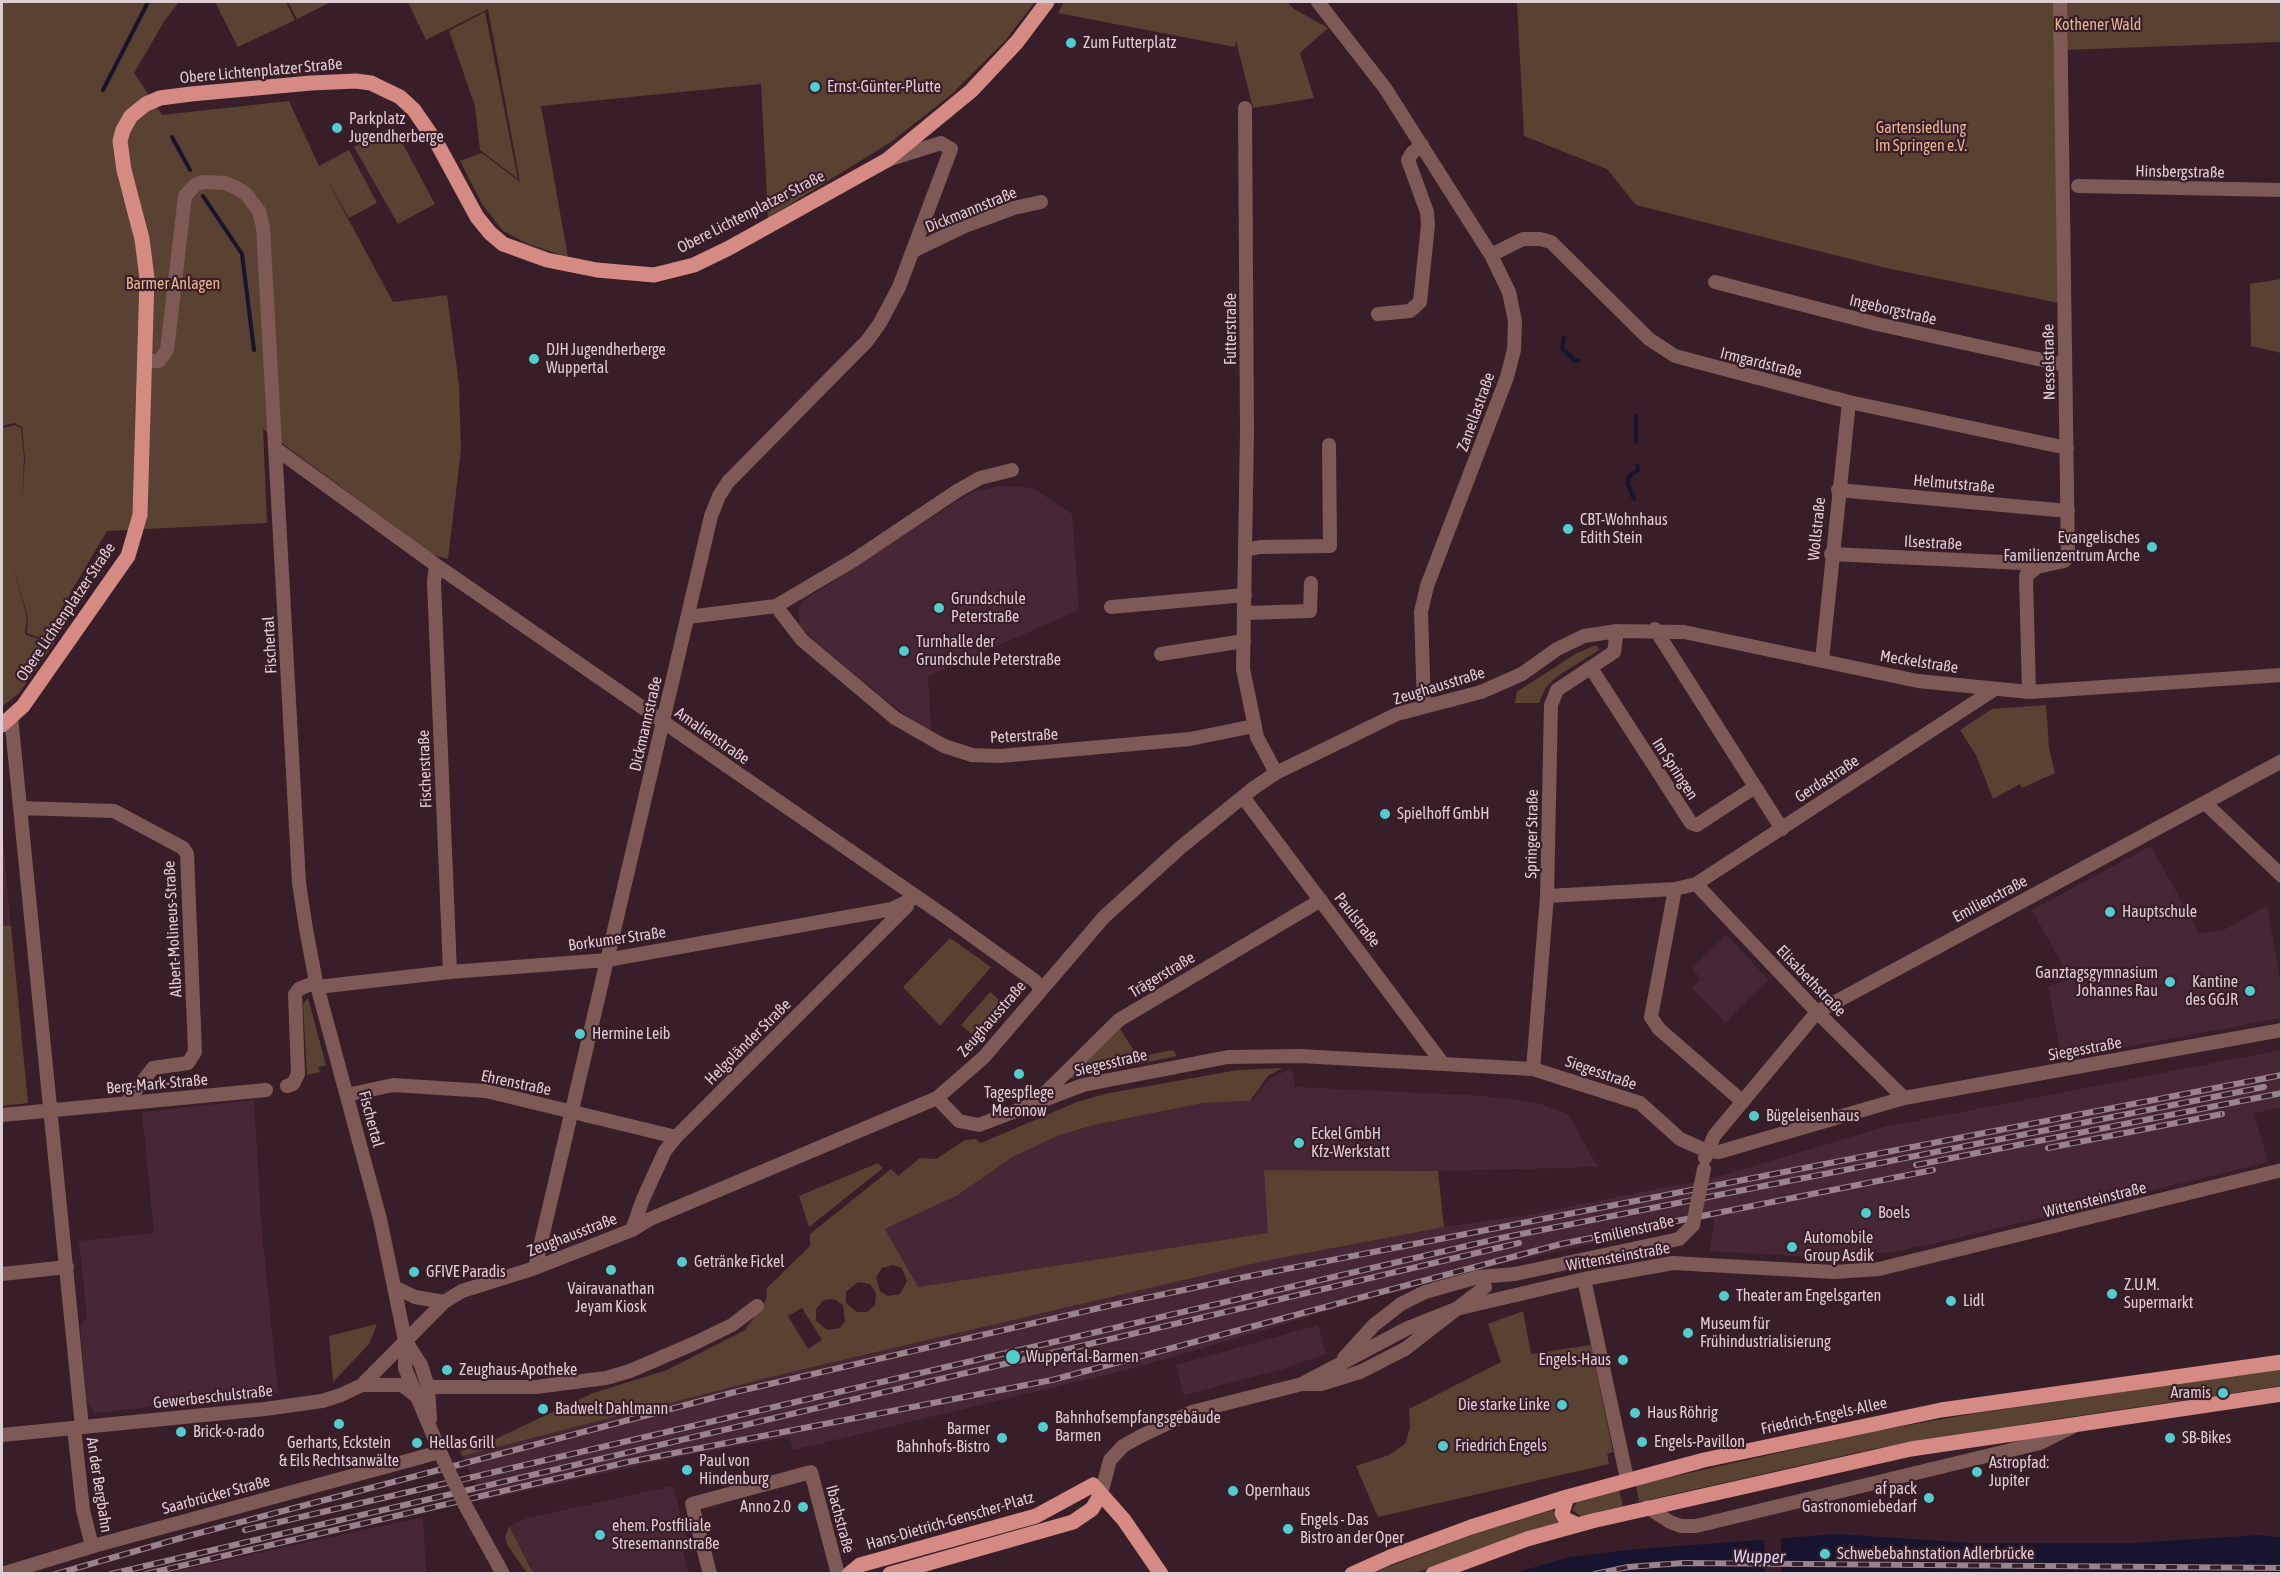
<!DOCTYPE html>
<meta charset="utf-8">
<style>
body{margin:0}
#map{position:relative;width:2283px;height:1575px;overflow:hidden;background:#381e29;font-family:"Asap Condensed",sans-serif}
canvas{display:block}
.frame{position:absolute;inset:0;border:3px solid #dfcdd4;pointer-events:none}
</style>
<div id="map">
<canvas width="2283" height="1575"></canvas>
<div class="frame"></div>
</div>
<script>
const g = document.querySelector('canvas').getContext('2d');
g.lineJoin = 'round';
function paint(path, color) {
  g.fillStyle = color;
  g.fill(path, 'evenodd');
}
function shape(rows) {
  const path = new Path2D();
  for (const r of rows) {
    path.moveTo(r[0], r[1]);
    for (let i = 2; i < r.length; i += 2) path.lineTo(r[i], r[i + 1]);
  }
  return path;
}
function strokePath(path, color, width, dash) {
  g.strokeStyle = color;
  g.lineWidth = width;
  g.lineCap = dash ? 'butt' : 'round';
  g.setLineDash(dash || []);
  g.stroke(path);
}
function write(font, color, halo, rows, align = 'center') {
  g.font = font + ' "Asap Condensed",sans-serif';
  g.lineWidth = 4.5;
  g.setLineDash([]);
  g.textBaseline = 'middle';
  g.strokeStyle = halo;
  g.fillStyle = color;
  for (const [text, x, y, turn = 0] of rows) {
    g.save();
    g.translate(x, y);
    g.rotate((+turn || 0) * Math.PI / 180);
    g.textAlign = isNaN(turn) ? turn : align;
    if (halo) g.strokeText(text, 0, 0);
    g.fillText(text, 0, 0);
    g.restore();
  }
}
paint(shape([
 [1000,486,1033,488,1072,514,1079,610,928,676,931,731,903,713,853,673,803,630,799,623,799,606,803,601,957,501,973,492],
 [2,825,11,930,2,934],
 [2151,846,2199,933,2222,931,2267,906,2281,986,2281,1018,2062,1059,2048,986,2070,979,2032,910],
 [1726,935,1769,980,1726,1022,1692,988,1701,979,1691,968],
 [2281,1050,2281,1107,2254,1113,2268,1162,1933,1244,1891,1252,1826,1258,1710,1251,1714,1218,1678,1224,1440,1278,1138,1367,793,1450,789,1437,668,1459,484,1500,462,1456,787,1373,1265,1261,1444,1227,1522,1216,1717,1177,1884,1127],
 [1292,1068,1295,1087,1485,1096,1537,1103,1568,1114,1598,1167,1438,1171,1265,1170,1269,1233,918,1287,885,1229,958,1195,1011,1158,1057,1136,1094,1125,1203,1103,1252,1101,1269,1079],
 [254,1100,261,1221,278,1393,266,1394,259,1389,241,1391,235,1398,95,1413,87,1403,80,1325,87,1317,79,1241,154,1233,142,1112],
 [1318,1325,1326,1354,1280,1370,1184,1395,1176,1365],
 [673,1486,690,1550,683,1552,688,1572,684,1574,534,1573,509,1526,528,1518],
 [423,1517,426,1573,170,1573,194,1567]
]), '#472735');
paint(shape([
 [2,2,179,2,165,20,134,73,162,115,289,101,319,166,349,150,377,203,349,218,325,176,393,302,447,295,459,385,461,450,448,559,433,555,263,429,267,523,107,531,61,609,54,644,27,633,28,618,13,565,27,618,25,634,53,645,19,693,2,707,2,428,14,425,21,428,24,459,22,503,25,459,22,427,14,423,2,426],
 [215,2,286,2,295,20,238,47],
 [288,2,331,2,297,19],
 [408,2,1035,2,1005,41,952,94,891,142,768,218,761,84,541,106,568,257,528,244,503,231,482,204,460,161,482,153,520,182,488,9,426,40],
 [1064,2,1287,2,1294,9,1328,28,1300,53,1314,98,1253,108,1236,41,1235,47,1058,13],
 [1517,2,2055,2,2059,303,1886,268,1636,205,1607,169,1524,136],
 [2064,2,2281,2,2281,42,2064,50],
 [485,12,518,179,480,150,475,106,449,31],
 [393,126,435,204,398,224,354,147],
 [2281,279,2281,353,2251,346,2250,284],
 [1596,645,1599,650,1556,677,1546,687,1539,703,1515,703,1517,691,1521,689,1577,653],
 [2046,705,2049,748,2055,773,2022,788,2020,784,1993,799,1976,755,1960,730,1992,709],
 [2,926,11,926,28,1103,2,1106],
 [950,938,991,967,940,1026,903,987],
 [990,992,1009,1008,980,1041,961,1025],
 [308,998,326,1065,318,1067,320,1072,307,1075,303,1004],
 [1120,1029,1138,1057,1173,1050,1177,1056,1067,1079],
 [1282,1068,1268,1076,1250,1101,1203,1103,1094,1125,1057,1136,1011,1158,958,1195,885,1229,918,1287,1268,1233,1264,1170,1438,1171,1444,1227,1265,1261,787,1373,462,1456,460,1451,487,1443,593,1393,667,1370,745,1330,766,1300,767,1288,810,1246,810,1234,891,1169,898,1176,920,1158,936,1159,965,1140,976,1139,981,1143,1077,1102,1104,1094,1238,1070],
 [893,1265,902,1268,907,1281,900,1294,888,1296,880,1291,876,1277,882,1268],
 [858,1282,870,1284,876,1293,875,1305,867,1312,857,1312,846,1303,846,1292],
 [834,1299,843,1305,845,1321,840,1328,827,1330,816,1321,816,1309,824,1300],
 [802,1308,822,1340,808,1349,788,1316],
 [878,1163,883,1168,809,1227,799,1196],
 [1523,1311,1531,1354,1591,1345,1613,1452,1607,1454,1609,1464,1378,1517,1356,1466,1389,1455,1405,1444,1410,1428,1409,1409,1501,1362,1488,1324],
 [377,1324,369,1344,333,1382,329,1336],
 [2281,1369,2281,1386,2063,1418,1873,1449,1639,1502,1636,1485,1871,1432,1971,1414],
 [1619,1490,1623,1506,1580,1516,1572,1510,1577,1501],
 [1553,1510,1557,1521,1556,1524,1493,1544,1416,1573,1370,1574,1474,1534],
 [509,1526,530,1567,534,1573,527,1573,508,1546,505,1538]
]), '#594231');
paint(shape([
 [1837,1534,1970,1543,2132,1543,2261,1535,2282,1538,2281,1573,1511,1574,1570,1557,1627,1550]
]), '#19142d');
paint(shape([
 [1781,1534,1781,1573,1765,1573,1764,1536]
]), '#381e29');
strokePath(shape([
 [103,90,148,2],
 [172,137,190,170],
 [203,196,242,254,254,350],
 [1564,338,1562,348,1575,361,1579,361],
 [1636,442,1636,416],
 [1634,499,1628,484,1629,476,1638,470,1637,465]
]), '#19142d', 4);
strokePath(shape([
 [1318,2,1385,88,1491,255,1509,292,1515,321,1514,350,1507,377,1427,586,1421,612,1424,706],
 [1245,108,1247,431,1243,669,1257,737,1276,773],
 [2078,186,2282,190],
 [913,251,965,226,1014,208,1041,202],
 [1491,255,1523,239,1540,239,1551,242,1649,339,1675,356,1849,402,2067,448],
 [1715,282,1877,324,2065,365],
 [1378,314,1410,311,1420,302,1428,225,1427,212,1408,160,1412,153,1422,145],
 [145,361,159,361,167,350,185,196,195,185,203,182,225,183,235,187,246,194,259,211,263,227,299,883,306,929,316,982,380,1219,405,1340,405,1368,444,1461],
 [276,449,436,565,946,917,1035,981,1041,989],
 [1838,490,2068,511],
 [1245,550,1260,547,1330,546,1329,445],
 [1831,554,2023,563,2030,571],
 [436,565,434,582,450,972],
 [776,606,854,560,957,491,980,478,1012,470],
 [1111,607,1245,595],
 [1245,613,1310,611,1311,583],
 [688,617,776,606,802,640,895,718,944,746,972,755,1000,756,1190,739,1254,726],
 [1655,629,1782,829],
 [1161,654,1244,641],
 [1822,660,1849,402],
 [1591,668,1691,823,1697,825,1755,787],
 [2029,692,2026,576,2037,567,2064,561,2068,557,2060,2],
 [11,717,82,1427],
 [1243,797,1443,1064],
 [2205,803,2282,876],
 [20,808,114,811,183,848,187,854,195,1052,188,1063,153,1068,126,1103],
 [1696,884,1817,1012,1904,1098],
 [1675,889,1651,1017,1659,1029,1743,1102],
 [1547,896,1675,889,1696,884,1995,689],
 [317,987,450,972,607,960,892,909,916,897],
 [1533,1069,1547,896,1551,705,1557,690,1614,652,1617,631],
 [287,1086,293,1084,298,1074,295,994,299,989,316,982],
 [347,1095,393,1085,486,1091,676,1137],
 [937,1098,959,1121,979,1125,1083,1085,1228,1057,1300,1056,1533,1069,1640,1103,1680,1139,1707,1151,1719,1152,1904,1098,2282,1030],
 [1039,1099,1119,1020,1321,900],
 [2,1115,266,1090],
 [1705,1158,1714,1136,1817,1012,2282,761],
 [632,1230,643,1199,665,1151,676,1137,907,906],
 [535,1268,711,516,719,496,728,482,867,341,880,323,899,287,951,149,941,143,887,160],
 [2,1274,67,1267],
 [1584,1279,1627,1479],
 [394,1287,415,1297,444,1302],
 [405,1340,421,1365,428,1387,430,1419],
 [1344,1358,1374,1325,1401,1304,1425,1292,1478,1277,1515,1274,1679,1239,1693,1225],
 [1304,1384,1321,1384,1360,1372,1405,1349],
 [362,1385,402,1385,416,1396],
 [428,1387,536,1387,606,1378,630,1371,695,1343,732,1325,757,1306],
 [74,1428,83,1510,92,1546],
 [2,1435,265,1409,322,1401,341,1395,362,1385,444,1302,462,1291,535,1268,632,1230,650,1219,937,1098,984,1057,1104,917,1181,847,1255,787,1276,773,1397,714,1481,692,1522,674,1557,649,1584,636,1617,631,1684,632,1918,681,2029,692,2282,675],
 [1101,1494,1110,1460,1123,1446,1141,1436,1192,1412,1302,1384,1408,1328,1456,1309,1584,1279,1673,1263,1834,1272,1879,1269,2282,1170],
 [465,1505,503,1574],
 [1647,1507,1670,1522,1681,1526,1696,1526,2040,1443,2076,1425],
 [2,1574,97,1545,440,1452],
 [710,1574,692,1504,811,1472,838,1574]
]), '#7e5a56', 14);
strokePath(shape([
 [2,725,23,706,128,556,140,515,147,278,142,239,124,170,120,141,123,130,131,116,146,104,160,98,191,94,311,83,356,81,371,83,400,97,414,110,438,145,477,217,490,233,503,244,547,260,597,270,654,275,694,265,729,248,887,160,971,91,1017,42,1047,2],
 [1567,1497,1562,1513,1565,1519,1578,1525],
 [849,1574,860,1565,1036,1516,1093,1485,1124,1520,1161,1574],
 [890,1574,1073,1522,1092,1509,1101,1494],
 [1352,1574,1390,1557,1471,1527,1567,1497,1704,1460,1941,1410,2282,1362],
 [1433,1574,1527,1539,1592,1521,1911,1449,2282,1394]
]), '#d58a84', 15);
const rail = shape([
 [2048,1148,2222,1114],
 [1916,1165,2282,1093],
 [245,1530,1501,1238,2264,1087],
 [56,1574,188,1536,735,1392,1108,1306,1245,1277,2282,1075],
 [111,1574,1519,1243],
 [146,1574,628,1462,1052,1380,1561,1244,1933,1170],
 [1595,1574,1628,1567,1683,1563,2282,1568]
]);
strokePath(rail, '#99848d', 6);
strokePath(rail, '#381e29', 4, [11]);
strokePath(shape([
 [1693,1225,1704,1169],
 [1405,1349,1485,1287],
 [444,1461,465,1505]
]), '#7e5a56', 14);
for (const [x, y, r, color] of [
 [1071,43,6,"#52cdcd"],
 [815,87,6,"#52cdcd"],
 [337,128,6,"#52cdcd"],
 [534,359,6,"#52cdcd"],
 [1568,529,6,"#52cdcd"],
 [2152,547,6,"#52cdcd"],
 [939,608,6,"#52cdcd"],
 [904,651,6,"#52cdcd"],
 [1385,814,6,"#52cdcd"],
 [2110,912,6,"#52cdcd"],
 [2170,982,6,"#52cdcd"],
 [2250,991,6,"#52cdcd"],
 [580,1034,6,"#52cdcd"],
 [1019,1074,6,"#52cdcd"],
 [1754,1116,6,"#52cdcd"],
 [1299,1143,6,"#52cdcd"],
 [1866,1213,6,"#52cdcd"],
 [1792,1247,6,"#52cdcd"],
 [682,1262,6,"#52cdcd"],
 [611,1270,6,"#52cdcd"],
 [414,1272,6,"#52cdcd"],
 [2112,1294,6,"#52cdcd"],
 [1724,1296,6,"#52cdcd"],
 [1951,1301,6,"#52cdcd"],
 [1688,1333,6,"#52cdcd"],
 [1013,1357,8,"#52cdcd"],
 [1623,1360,6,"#52cdcd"],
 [447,1370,6,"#52cdcd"],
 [2223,1393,6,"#52cdcd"],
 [1562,1405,6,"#52cdcd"],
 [543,1409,6,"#52cdcd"],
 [1635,1413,6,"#52cdcd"],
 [339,1424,6,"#52cdcd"],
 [1043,1427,6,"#52cdcd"],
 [181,1432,6,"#52cdcd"],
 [1002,1438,6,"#52cdcd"],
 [2170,1438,6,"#52cdcd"],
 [1642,1442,6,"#52cdcd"],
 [417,1443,6,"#52cdcd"],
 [1443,1446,6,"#52cdcd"],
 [687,1470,6,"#52cdcd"],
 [1977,1472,6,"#52cdcd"],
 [1233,1491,6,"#52cdcd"],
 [1929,1498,6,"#52cdcd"],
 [803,1507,6,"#52cdcd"],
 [1288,1529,6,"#52cdcd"],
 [600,1535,6,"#52cdcd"],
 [1825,1554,6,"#52cdcd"]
]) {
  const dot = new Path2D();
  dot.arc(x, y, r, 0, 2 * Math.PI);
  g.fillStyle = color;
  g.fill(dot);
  strokePath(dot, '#381e29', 2);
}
write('16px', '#e8b48f', '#381e29', [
 ["Kothener Wald",2098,25],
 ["Gartensiedlung",1921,128],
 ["Im Springen e.V.",1921,146],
 ["Barmer Anlagen",173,284]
]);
write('16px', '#dfcdd4', '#381e29', [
 ["Zum Futterplatz",1083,43],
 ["Ernst-Günter-Plutte",827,87],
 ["Parkplatz",349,119],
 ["Jugendherberge",349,137],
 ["DJH Jugendherberge",546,350],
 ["Wuppertal",546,368],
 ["CBT-Wohnhaus",1580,520],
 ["Edith Stein",1580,538],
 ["Evangelisches",2140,538,"right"],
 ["Familienzentrum Arche",2140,556,"right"],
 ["Grundschule",951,599],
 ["Peterstraße",951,617],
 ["Turnhalle der",916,642],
 ["Grundschule Peterstraße",916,660],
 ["Spielhoff GmbH",1397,814],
 ["Hauptschule",2122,912],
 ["Ganztagsgymnasium",2158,973,"right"],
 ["Johannes Rau",2158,991,"right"],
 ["Kantine",2238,982,"right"],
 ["des GGJR",2238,1000,"right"],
 ["Hermine Leib",592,1034],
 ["Tagespflege",1019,1093,"center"],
 ["Meronow",1019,1111,"center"],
 ["Bügeleisenhaus",1766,1116],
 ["Eckel GmbH",1311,1134],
 ["Kfz-Werkstatt",1311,1152],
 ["Boels",1878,1213],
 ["Automobile",1804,1238],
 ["Group Asdik",1804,1256],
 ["Getränke Fickel",694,1262],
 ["GFIVE Paradis",426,1272],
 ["Z.U.M.",2124,1285],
 ["Supermarkt",2124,1303],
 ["Vairavanathan",611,1289,"center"],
 ["Jeyam Kiosk",611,1307,"center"],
 ["Theater am Engelsgarten",1736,1296],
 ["Lidl",1963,1301],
 ["Museum für",1700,1324],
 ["Frühindustrialisierung",1700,1342],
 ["Wuppertal-Barmen",1026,1357],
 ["Engels-Haus",1611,1360,"right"],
 ["Zeughaus-Apotheke",459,1370],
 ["Aramis",2211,1393,"right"],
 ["Die starke Linke",1550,1405,"right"],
 ["Badwelt Dahlmann",555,1409],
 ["Haus Röhrig",1647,1413],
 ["Bahnhofsempfangsgebäude",1055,1418],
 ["Barmen",1055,1436],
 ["Barmer",990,1429,"right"],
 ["Bahnhofs-Bistro",990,1447,"right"],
 ["Brick-o-rado",193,1432],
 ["SB-Bikes",2182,1438],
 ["Engels-Pavillon",1654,1442],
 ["Gerharts, Eckstein",339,1443,"center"],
 ["& Eils Rechtsanwälte",339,1461,"center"],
 ["Hellas Grill",429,1443],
 ["Friedrich Engels",1455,1446],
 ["Paul von",699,1461],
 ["Hindenburg",699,1479],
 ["Astropfad:",1989,1463],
 ["Jupiter",1989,1481],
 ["af pack",1917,1489,"right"],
 ["Gastronomiebedarf",1917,1507,"right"],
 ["Opernhaus",1245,1491],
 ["Anno 2.0",791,1507,"right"],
 ["Engels - Das",1300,1520],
 ["Bistro an der Oper",1300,1538],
 ["ehem. Postfiliale",612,1526],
 ["Stresemannstraße",612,1544],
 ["Schwebebahnstation Adlerbrücke",1837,1554]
], 'left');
write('16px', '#dfcdd4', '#381e29', [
 ["Obere Lichtenplatzer Straße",261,71,-5],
 ["Hinsbergstraße",2180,172,1],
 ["Dickmannstraße",971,210,-22],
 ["Obere Lichtenplatzer Straße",751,212,-27],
 ["Ingeborgstraße",1893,310,13],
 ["Futterstraße",1231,329,-90],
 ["Nesselstraße",2049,362,-91],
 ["Irmgardstraße",1761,363,14],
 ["Zanellastraße",1476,412,-70],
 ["Helmutstraße",1954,484,5],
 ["Wollstraße",1817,529,-84],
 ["Ilsestraße",1933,543,3],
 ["Obere Lichtenplatzer Straße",66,612,-56],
 ["Fischertal",270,645,-93],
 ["Meckelstraße",1919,662,9],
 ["Zeughausstraße",1439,686,-17],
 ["Dickmannstraße",646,724,-77],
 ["Amalienstraße",712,736,35],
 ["Peterstraße",1024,736,-3],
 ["Fischerstraße",425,769,-92],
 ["Im Springen",1675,769,57],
 ["Gerdastraße",1827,779,-33],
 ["Springer Straße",1532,834,-89],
 ["Emilienstraße",1990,899,-28],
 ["Paulstraße",1357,920,52],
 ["Albert-Molineus-Straße",173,929,-93],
 ["Borkumer Straße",617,939,-8],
 ["Trägerstraße",1162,975,-31],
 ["Elisabethstraße",1811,981,46],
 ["Zeughausstraße",992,1019,-49],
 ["Helgoländer Straße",748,1042,-45],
 ["Siegesstraße",2085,1049,-10],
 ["Siegesstraße",1111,1063,-13],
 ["Siegesstraße",1601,1073,19],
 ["Ehrenstraße",516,1083,12],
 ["Berg-Mark-Straße",157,1084,-5],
 ["Fischertal",371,1119,75],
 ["Wittensteinstraße",2095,1200,-14],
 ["Emilienstraße",1634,1230,-13],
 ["Zeughausstraße",572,1235,-21],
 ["Wittensteinstraße",1618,1257,-10],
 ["Gewerbeschulstraße",213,1397,-6],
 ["Friedrich-Engels-Allee",1824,1416,-12],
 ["An der Bergbahn",99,1485,81],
 ["Saarbrücker Straße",216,1495,-15],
 ["Ibachstraße",840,1519,75],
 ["Hans-Dietrich-Genscher-Platz",950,1521,-16]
]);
write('italic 18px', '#d8d5f7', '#381e29', [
 ["Wupper",1759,1557,1]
]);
</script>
